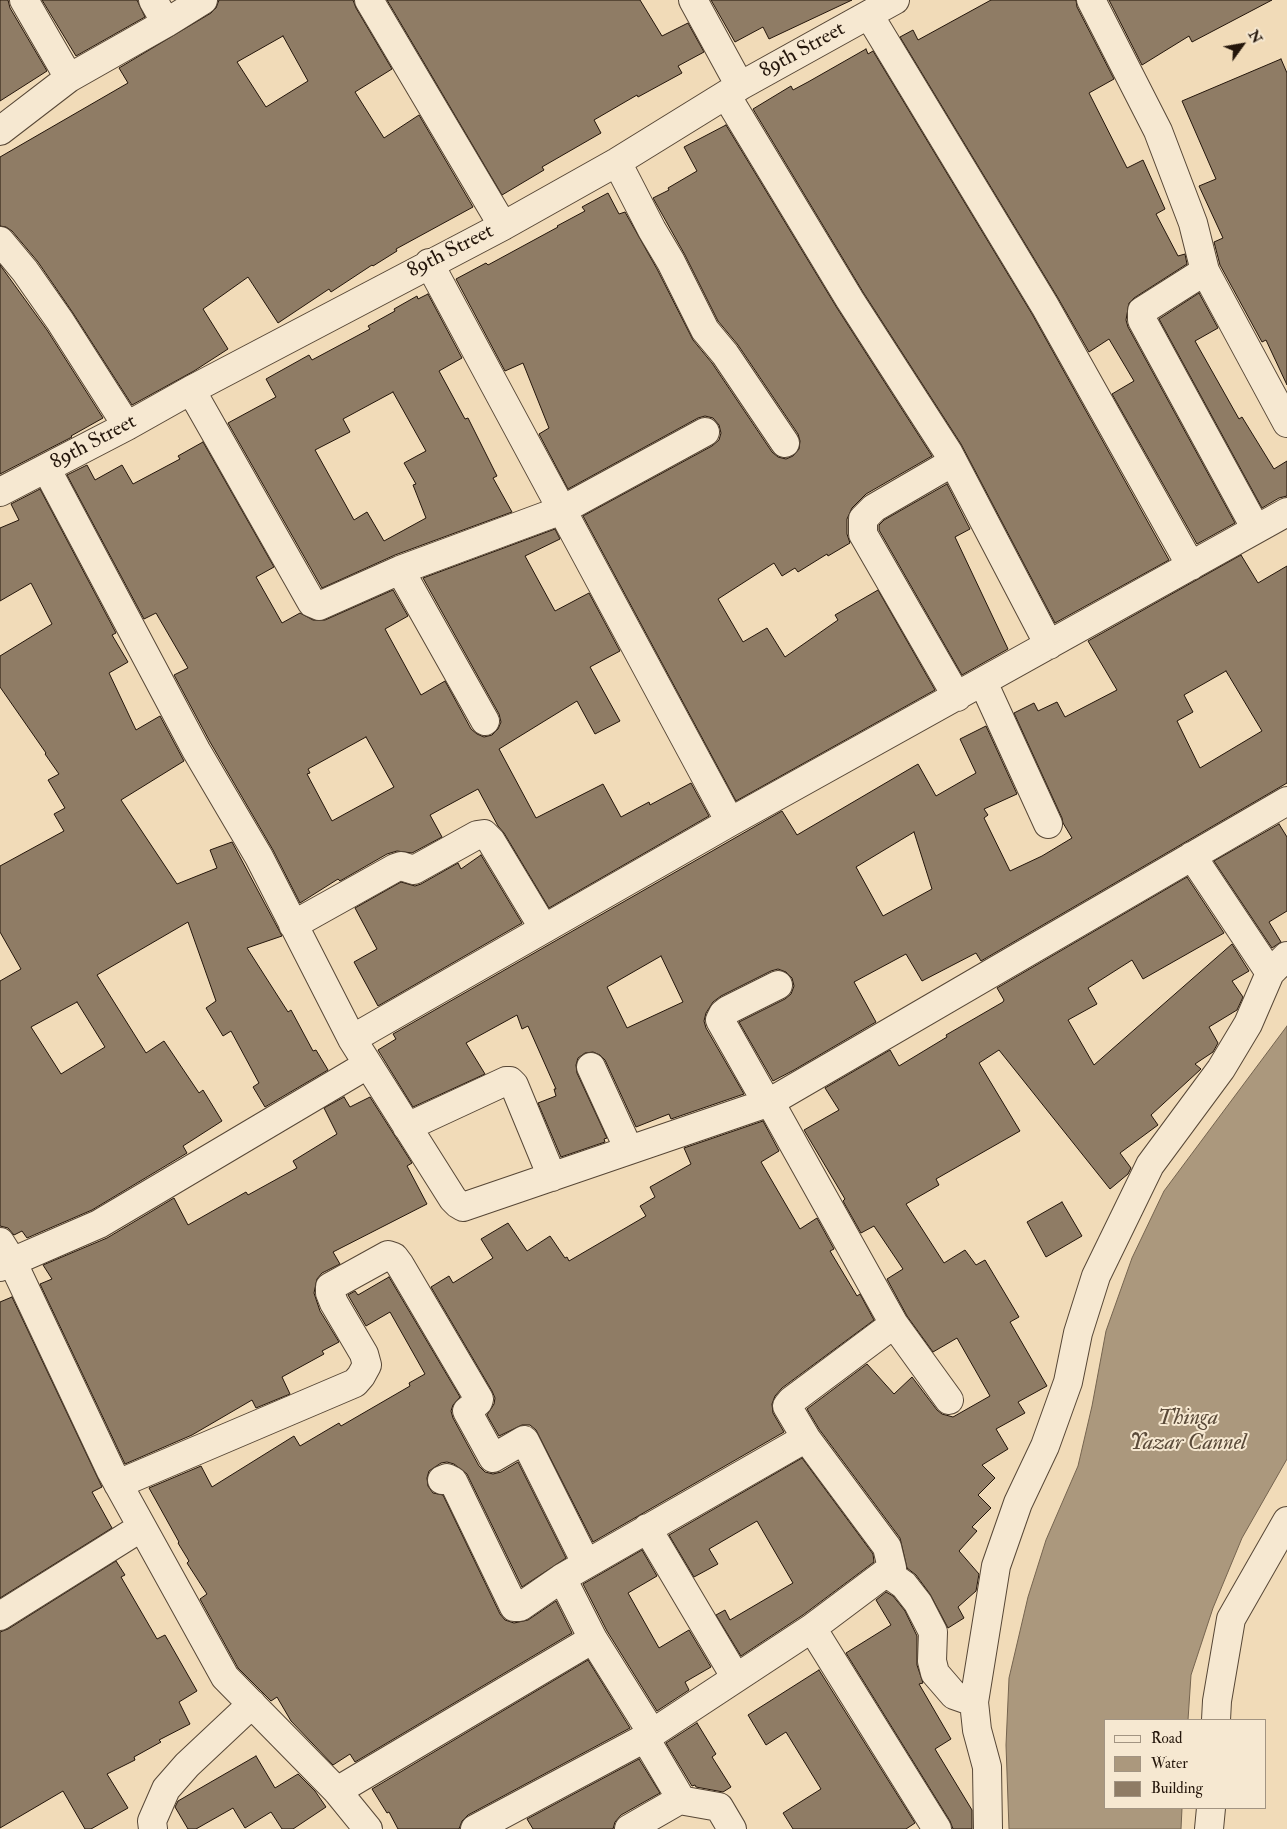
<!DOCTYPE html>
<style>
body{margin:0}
#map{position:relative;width:1287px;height:1829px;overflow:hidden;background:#f1dbb8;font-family:"IM FELL Double Pica",serif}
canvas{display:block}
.legend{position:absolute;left:1104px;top:1719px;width:162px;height:90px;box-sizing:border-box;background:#f6e8d1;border:1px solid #a29482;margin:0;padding:6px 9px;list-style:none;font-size:15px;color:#24160b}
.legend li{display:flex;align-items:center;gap:10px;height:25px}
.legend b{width:25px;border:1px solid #a29482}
.north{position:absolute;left:1217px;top:20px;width:50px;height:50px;-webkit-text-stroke:4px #f6e8d1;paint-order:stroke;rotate:58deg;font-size:14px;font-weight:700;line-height:20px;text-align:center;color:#24160b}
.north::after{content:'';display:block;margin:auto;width:18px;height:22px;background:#24160b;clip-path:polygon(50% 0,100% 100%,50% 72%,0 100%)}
</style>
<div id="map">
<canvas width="1287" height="1829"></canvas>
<ul class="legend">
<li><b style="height:6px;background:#f6e8d1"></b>Road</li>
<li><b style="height:14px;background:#ab987d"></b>Water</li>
<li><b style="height:14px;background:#8f7c65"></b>Building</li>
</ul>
<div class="north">N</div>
</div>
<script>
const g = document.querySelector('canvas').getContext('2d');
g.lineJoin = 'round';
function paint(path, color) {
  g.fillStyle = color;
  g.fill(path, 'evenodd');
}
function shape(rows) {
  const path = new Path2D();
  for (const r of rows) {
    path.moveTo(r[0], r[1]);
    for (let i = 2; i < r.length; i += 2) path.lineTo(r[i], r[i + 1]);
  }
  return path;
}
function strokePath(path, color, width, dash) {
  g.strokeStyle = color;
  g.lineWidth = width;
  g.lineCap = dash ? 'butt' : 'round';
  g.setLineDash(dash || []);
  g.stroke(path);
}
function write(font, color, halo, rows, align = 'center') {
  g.font = font + ' "IM FELL Double Pica",serif';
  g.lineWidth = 4;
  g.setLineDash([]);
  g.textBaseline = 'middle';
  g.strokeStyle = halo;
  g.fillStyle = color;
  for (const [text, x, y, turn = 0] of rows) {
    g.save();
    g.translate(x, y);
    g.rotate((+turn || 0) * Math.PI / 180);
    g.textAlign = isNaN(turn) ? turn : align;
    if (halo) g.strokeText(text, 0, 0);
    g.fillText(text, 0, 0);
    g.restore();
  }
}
const water = shape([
 [1287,1026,1287,1459,1242,1538,1213,1608,1191,1675,1188,1720,1106,1720,1106,1808,1182,1808,1181,1829,1009,1829,1006,1745,1009,1678,1028,1597,1046,1540,1078,1466,1092,1406,1106,1331,1132,1258,1164,1191,1287,1026]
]);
paint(water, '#ab987d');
strokePath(water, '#75644f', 1);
const building = shape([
 [0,0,8,0,10,8,47,71,0,101,0,0],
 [42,0,137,0,145,17,76,56,42,0],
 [219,0,353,0,356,8,392,69,355,92,384,138,419,115,473,207,396,249,397,251,373,266,372,265,331,292,329,289,278,323,248,277,203,309,228,349,194,371,132,405,73,313,38,262,12,231,6,227,0,226,0,157,128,83,119,68,211,13,216,8,219,0],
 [283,36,308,81,266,107,237,62,283,36],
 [387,0,640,0,662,36,688,23,704,52,678,66,682,73,638,97,637,95,594,120,601,133,542,167,544,170,502,195,387,0],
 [711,0,852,0,769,39,763,27,735,42,711,0],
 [991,0,1076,0,1077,7,1114,79,1089,93,1127,168,1143,160,1165,209,1156,214,1178,256,1185,254,1187,264,1134,298,1129,303,1126,320,1128,327,1235,523,1197,544,1112,394,1134,381,1109,339,1089,352,1058,298,900,37,913,30,918,40,991,0],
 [1109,0,1272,0,1192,42,1189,36,1142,65,1109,0],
 [866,49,868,54,873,51,1032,314,1169,560,1055,623,961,444,863,292,753,109,791,86,793,90,808,82,866,49],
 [1281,59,1287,73,1287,385,1266,340,1262,342,1220,265,1214,242,1223,238,1199,186,1216,179,1182,101,1281,59],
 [726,125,837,308,932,456,866,494,852,508,847,519,847,534,850,543,828,556,827,554,798,572,795,568,782,576,774,563,718,599,743,642,767,628,785,657,838,620,835,615,878,590,935,690,736,801,583,516,712,446,719,440,721,433,719,425,713,418,705,416,698,418,568,489,539,434,549,428,523,363,505,371,456,279,486,263,488,265,558,227,557,226,585,211,582,207,608,193,619,214,625,212,657,269,693,340,712,363,772,452,778,457,786,459,793,456,799,449,800,441,798,434,738,345,718,321,685,255,653,198,669,190,668,188,697,171,684,147,726,125],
 [0,265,47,330,103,418,71,436,72,437,0,474,0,265],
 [1199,293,1218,328,1195,341,1239,419,1242,417,1274,469,1287,461,1287,496,1279,498,1262,508,1159,319,1199,293],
 [428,294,462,358,439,371,465,419,468,418,497,476,493,478,512,512,395,555,322,588,228,423,276,397,266,379,309,355,312,360,370,329,368,326,395,311,394,309,417,296,418,299,428,294],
 [393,392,426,451,404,463,416,484,413,485,426,518,384,541,367,512,354,520,315,450,350,432,343,419,393,392],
 [203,442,274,567,256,577,282,623,300,613,313,620,325,620,393,590,408,616,385,629,421,695,445,681,471,729,477,734,484,737,492,735,498,729,501,722,499,714,423,578,555,529,560,539,525,556,555,611,589,593,620,651,590,667,620,721,595,734,577,701,499,749,536,818,603,784,621,817,649,802,650,805,691,783,709,816,549,908,504,833,498,826,478,789,430,815,442,837,412,853,397,851,387,854,340,881,338,879,300,903,273,850,210,742,174,675,188,668,156,613,144,619,67,475,87,465,95,480,122,465,133,484,180,459,178,456,203,442],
 [366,737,394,787,332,821,307,774,310,773,308,769,366,737],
 [947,484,970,529,955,537,1008,649,962,675,879,530,879,525,884,520,947,484],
 [40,489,116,633,112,635,128,662,109,673,136,730,160,716,184,761,121,800,177,884,217,868,210,850,232,842,282,936,247,948,288,1012,291,1010,313,1051,316,1050,328,1070,265,1107,253,1087,259,1083,231,1031,223,1036,206,1008,216,1001,188,922,97,975,146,1053,164,1041,199,1093,203,1090,222,1121,183,1146,187,1153,92,1210,27,1238,22,1231,14,1235,8,1228,0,1226,0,981,21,969,0,932,0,866,64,831,54,814,65,808,48,780,59,774,45,754,46,753,0,687,0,656,52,624,31,583,0,601,0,528,19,520,11,504,40,489],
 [77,1002,105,1047,61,1074,31,1027,77,1002],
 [1241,555,1258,583,1287,566,1287,783,981,961,976,953,922,981,906,954,854,982,876,1022,794,1070,773,1081,739,1022,785,999,791,994,794,986,792,978,786,972,778,969,771,971,721,996,713,1002,706,1013,704,1021,706,1028,744,1094,671,1119,669,1114,636,1127,605,1060,600,1055,593,1052,585,1053,578,1058,576,1065,577,1073,607,1138,604,1139,605,1142,561,1157,538,1103,556,1096,554,1089,556,1089,528,1026,522,1029,517,1015,466,1043,485,1074,413,1107,378,1050,396,1039,393,1034,782,811,797,835,918,764,936,796,976,773,960,739,986,726,1017,794,984,809,988,815,984,818,1010,871,1042,856,1072,838,1063,823,1062,818,1014,713,1034,703,1038,711,1057,702,1065,717,1117,690,1088,641,1241,555],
 [1226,671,1262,731,1200,768,1177,721,1193,712,1184,695,1226,671],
 [914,832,932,889,883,916,856,867,914,832],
 [661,956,683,1002,627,1028,607,987,661,956],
 [1279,824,1287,837,1287,911,1269,922,1281,942,1272,948,1214,861,1279,824],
 [481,855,522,923,378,1006,354,962,377,949,355,908,401,882,415,886,421,884,458,863,461,869,481,855],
 [1187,877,1224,933,1143,979,1132,960,1088,988,1097,1004,1068,1020,1094,1065,1232,944,1249,971,1232,981,1243,997,1237,1010,1209,1027,1218,1043,1213,1052,1195,1064,1201,1069,1151,1115,1158,1125,1120,1153,1131,1168,1128,1174,1110,1189,999,1050,979,1063,1020,1131,936,1179,939,1185,906,1204,944,1263,965,1250,976,1265,985,1260,1019,1317,1010,1322,1047,1386,1018,1402,1025,1413,996,1429,1008,1449,982,1465,995,1478,978,1495,991,1508,972,1527,977,1531,959,1551,979,1574,976,1591,958,1607,964,1618,948,1628,930,1594,916,1575,907,1568,900,1538,819,1429,807,1409,867,1364,894,1394,912,1377,937,1410,942,1414,953,1417,990,1396,957,1338,933,1352,907,1316,887,1279,903,1269,874,1226,861,1233,843,1201,845,1199,804,1130,839,1110,825,1088,890,1050,899,1066,947,1037,946,1035,1003,1002,1004,1000,997,988,1187,877],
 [344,1097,350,1107,370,1097,412,1163,407,1166,427,1204,333,1252,340,1264,322,1273,317,1279,314,1293,320,1311,339,1342,322,1351,324,1354,282,1377,290,1394,256,1408,252,1400,192,1435,125,1464,40,1284,52,1279,43,1265,107,1238,174,1198,188,1225,246,1192,248,1195,297,1168,293,1161,337,1134,324,1108,344,1097],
 [763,1121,779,1151,761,1162,800,1229,817,1218,834,1249,830,1251,857,1296,860,1294,874,1320,782,1388,775,1396,772,1404,773,1413,784,1432,593,1542,536,1430,530,1425,522,1425,499,1436,487,1415,494,1404,495,1398,492,1391,431,1287,449,1276,453,1283,493,1258,481,1239,508,1223,527,1251,550,1236,565,1258,567,1257,569,1261,646,1216,640,1206,655,1197,650,1187,691,1164,684,1148,763,1121],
 [1062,1202,1082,1236,1046,1257,1027,1222,1062,1202],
 [389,1277,460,1397,453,1405,451,1411,453,1418,479,1466,485,1472,493,1474,501,1472,518,1462,566,1558,522,1587,467,1474,454,1464,447,1462,441,1463,429,1471,427,1478,428,1486,433,1493,443,1495,500,1614,505,1620,514,1623,528,1620,556,1601,572,1633,355,1762,350,1754,333,1765,291,1721,277,1697,271,1701,238,1668,200,1599,207,1594,187,1563,189,1561,178,1543,179,1542,149,1488,201,1466,212,1487,294,1436,300,1446,339,1423,341,1426,410,1386,409,1383,425,1374,390,1312,366,1326,348,1295,355,1291,358,1295,389,1277],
 [12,1297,102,1487,92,1492,112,1528,0,1598,0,1302,12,1297],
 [802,1458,873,1554,874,1562,803,1615,741,1656,716,1615,725,1610,730,1620,793,1583,757,1521,709,1549,718,1564,694,1577,669,1535,802,1458],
 [642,1550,657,1576,628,1593,659,1648,689,1630,711,1667,685,1682,689,1690,657,1711,607,1631,583,1584,642,1550],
 [116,1561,125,1575,121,1577,157,1639,165,1635,197,1691,179,1702,190,1724,159,1740,161,1742,134,1757,135,1760,107,1774,128,1808,91,1829,85,1829,63,1791,0,1828,0,1632,8,1629,116,1561],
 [886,1592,893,1596,905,1611,917,1636,917,1665,923,1683,919,1684,951,1739,935,1749,972,1810,972,1829,953,1829,950,1821,846,1653,891,1625,876,1600,886,1592],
 [588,1660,630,1728,468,1815,462,1821,459,1829,398,1829,389,1812,387,1813,372,1789,588,1660],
 [819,1670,915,1823,906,1829,793,1829,783,1813,821,1789,786,1732,766,1745,748,1715,819,1670],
 [697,1723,716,1754,712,1757,731,1787,723,1792,696,1787,695,1785,692,1786,666,1743,697,1723],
 [256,1756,275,1788,298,1774,315,1791,326,1807,293,1829,282,1829,271,1812,245,1828,233,1808,196,1829,188,1829,175,1807,178,1801,256,1756],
 [639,1759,660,1793,621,1815,615,1822,613,1829,533,1829,527,1819,639,1759]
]);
paint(building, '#8f7c65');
strokePath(building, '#24160b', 1);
const minor = shape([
 [24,0,69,78],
 [153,0,166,23],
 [369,0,503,226],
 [693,0,740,86],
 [1091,0,1158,131,1193,223,1205,271,1287,423],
 [869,15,1045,306,1191,566],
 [726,95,850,300,948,452,1049,645],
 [0,131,69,78,166,23,203,0],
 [617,162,652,230,671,262,705,330,725,354,785,443],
 [0,241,25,271,60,321,127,426],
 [429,263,730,822],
 [1205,271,1142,311,1142,320,1256,529],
 [191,390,312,603,319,606,400,570,562,510,705,432],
 [953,462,874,508,863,519,863,534,957,697],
 [46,468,196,750,259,857,352,1039,453,1199,458,1204,463,1207,770,1102,1287,801],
 [0,492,127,426,191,390,503,226,617,162,740,86,895,0],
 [400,570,485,721],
 [983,682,1048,824],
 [1192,856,1270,973,1287,956],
 [293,925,395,868,401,866,414,870,477,835,484,834,491,841,544,929],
 [352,1039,730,822,1287,512],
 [591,1067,629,1150],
 [767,1103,720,1020,723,1014,728,1010,778,985],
 [407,1127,506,1081,510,1081,514,1085,552,1177],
 [0,1242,12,1261,111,1471,225,1677,337,1791,368,1829],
 [0,1267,99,1224,367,1065],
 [894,1324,949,1400],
 [442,1480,447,1478,453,1481,514,1607,520,1607,562,1578],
 [118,1484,355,1383,361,1376,367,1365,364,1354,334,1303,330,1293,330,1287,388,1255,394,1257,400,1265,479,1399,478,1402,467,1411,493,1458,524,1440,525,1441,586,1563],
 [647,1528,736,1678],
 [887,1573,904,1585,918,1603,933,1632,932,1661,935,1673,954,1695,974,1702],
 [0,1616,142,1527],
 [812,1628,937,1829],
 [1216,1720,1217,1701,1231,1619,1287,1521],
 [652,1733,593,1639,562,1578,806,1438],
 [645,1738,681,1799,685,1801,719,1807,732,1829],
 [337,1791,593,1639],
 [153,1829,152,1821,166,1789,187,1765,252,1704],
 [475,1829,645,1738,812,1628,892,1568,887,1547,806,1438,787,1406,791,1401,894,1324,770,1102],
 [629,1829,681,1799],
 [988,1829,987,1767,977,1730,974,1702,996,1566,1018,1503,1045,1446,1068,1382,1078,1333,1096,1276,1150,1165,1221,1069,1248,1024,1270,973],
 [1209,1829,1211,1808]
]);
strokePath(minor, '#574736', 30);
strokePath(minor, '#f6e8d1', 28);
write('21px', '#24160b', '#f6e8d1', [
 ["89th Street",803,51,-29],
 ["89th Street",451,252,-27],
 ["89th Street",94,443,-28]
]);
write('italic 22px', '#5a4a39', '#f6e8d1', [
 ["Thinga",1188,1419],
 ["Yazar Cannel",1188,1444]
]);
</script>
